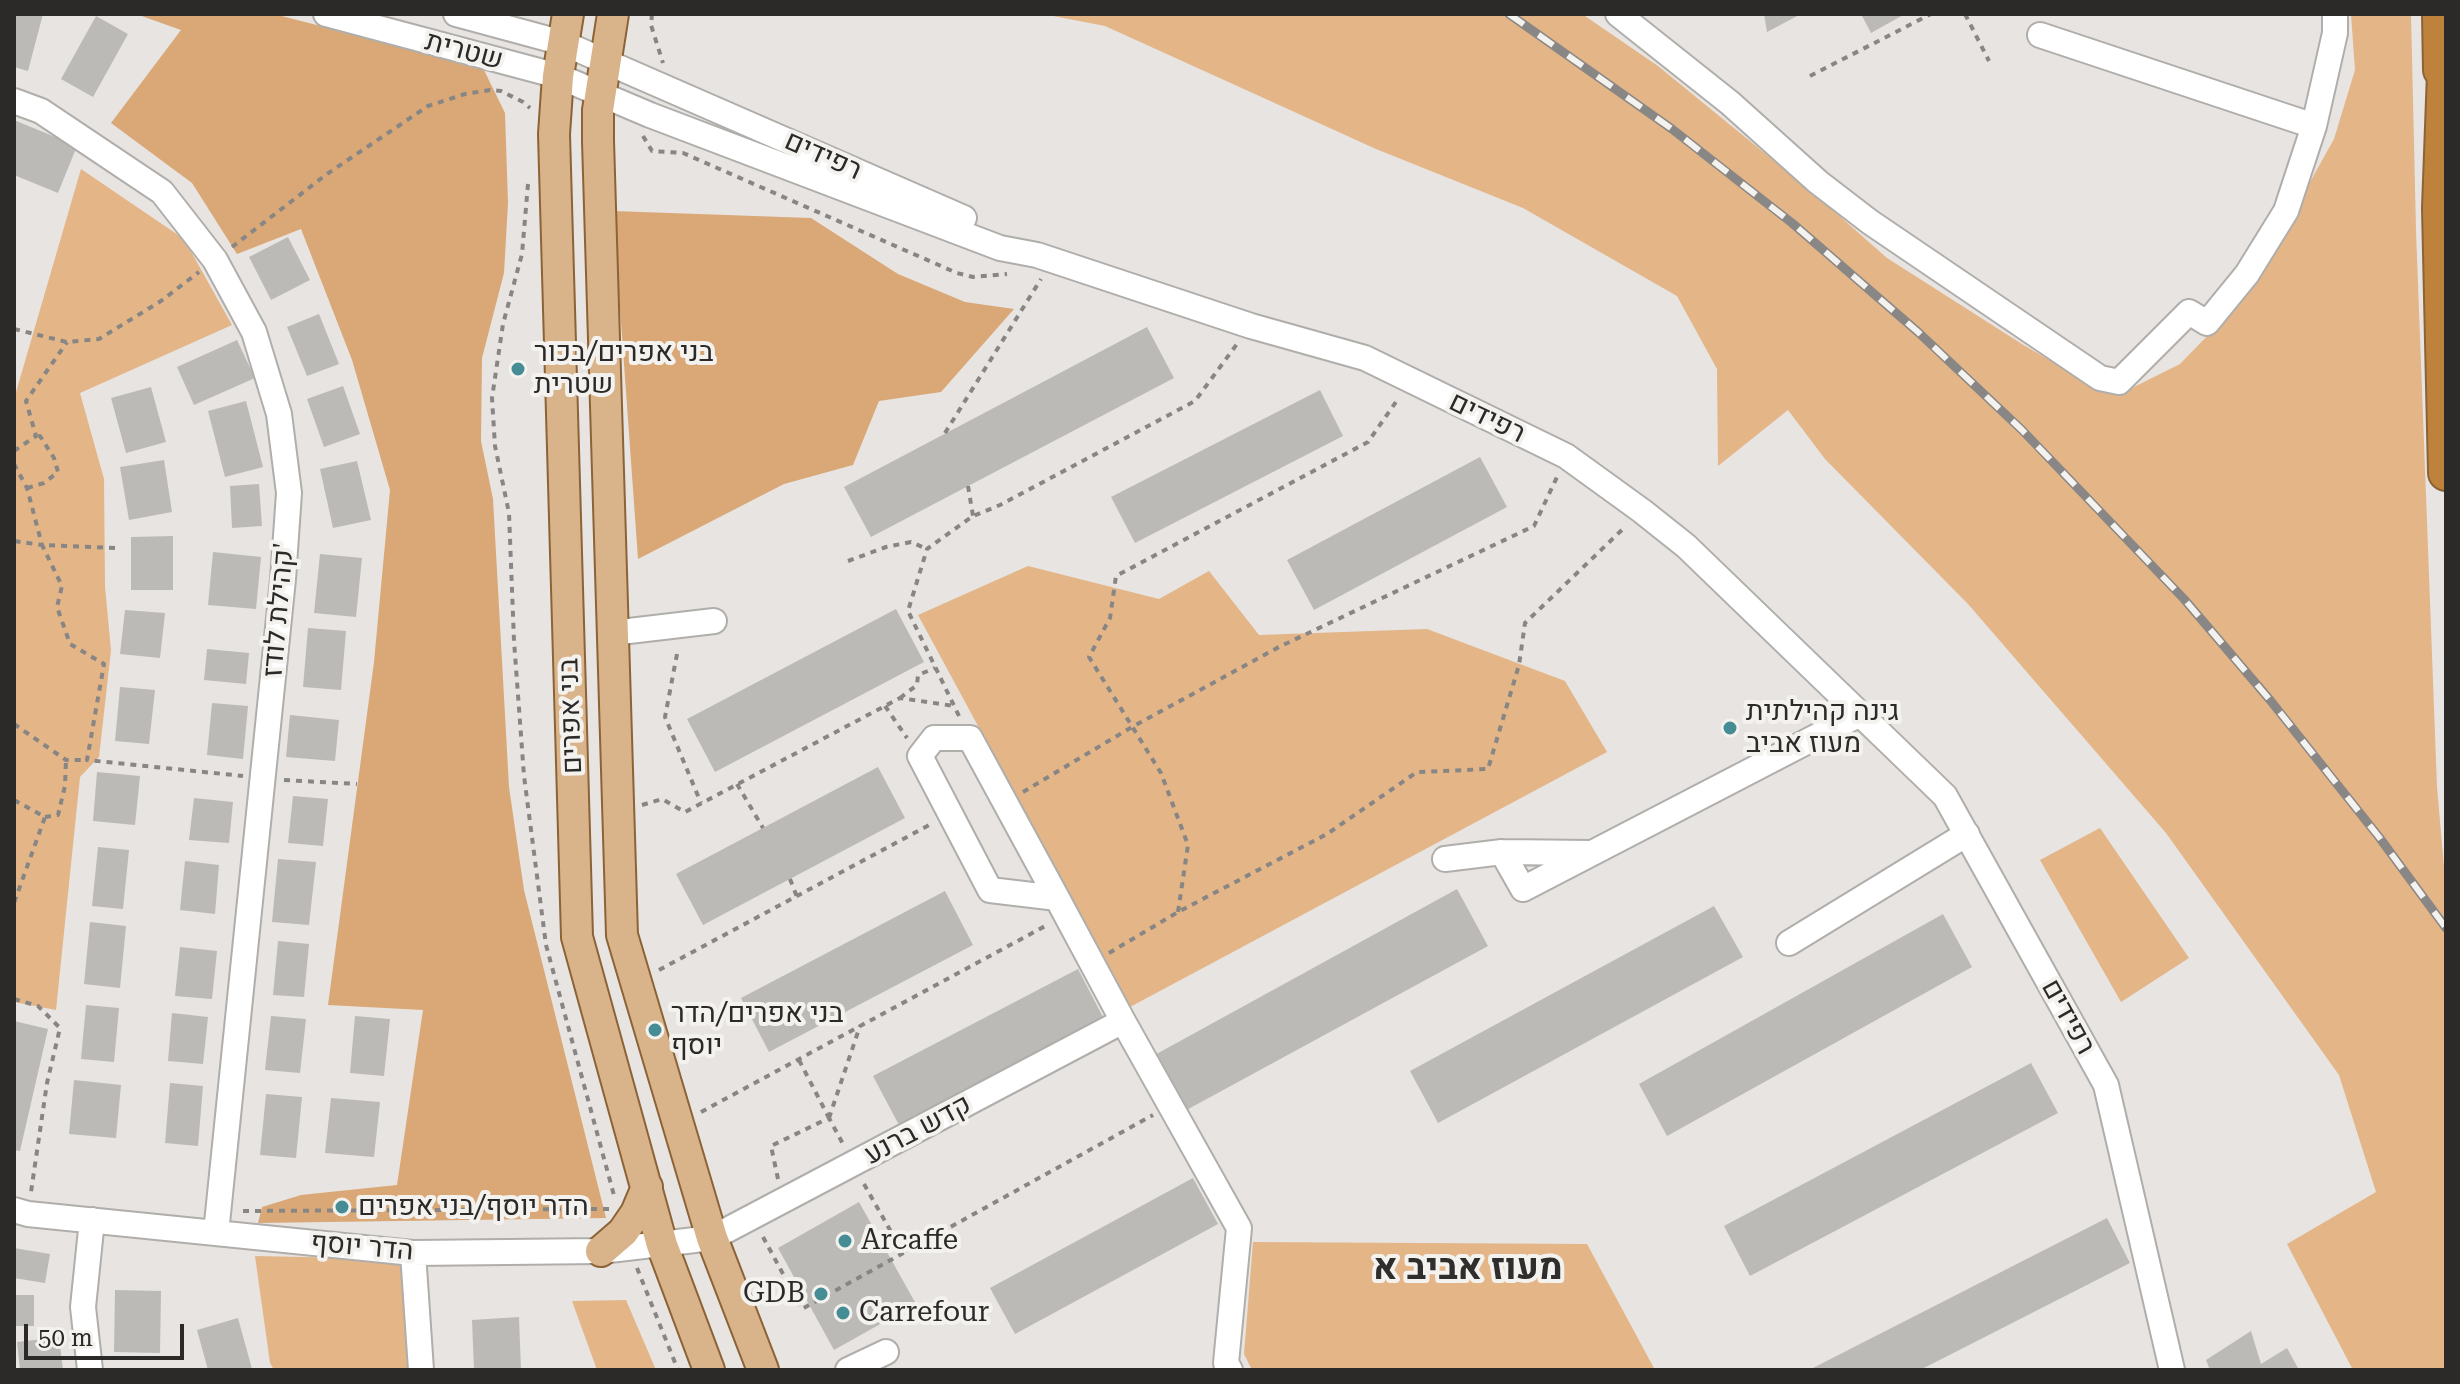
<!DOCTYPE html>
<meta charset="utf-8">
<style>
body{margin:0}
#map{position:relative;width:2460px;height:1384px;overflow:hidden;background:#e7e4e2;font-family:"Roboto Serif",serif}
canvas{display:block}
.frame{position:absolute;inset:0;border:16px solid #2b2a29;pointer-events:none}
.scale{position:absolute;left:24px;top:1324px;width:160px;height:36px;box-sizing:border-box;border:4px solid #2b2a29;border-top:0;padding-left:10px;font-size:24px;line-height:28px;white-space:nowrap;color:#2b2a29;-webkit-text-stroke:6px #f4f2ef;paint-order:stroke}
</style>
<div id="map">
<canvas width="2460" height="1384"></canvas>
<div class="frame"></div>
<div class="scale">50 m</div>
</div>
<script>
const g = document.querySelector('canvas').getContext('2d');
g.lineJoin = 'round';
function paint(path, color) {
  g.fillStyle = color;
  g.fill(path, 'evenodd');
}
function shape(rows) {
  const path = new Path2D();
  for (const r of rows) {
    path.moveTo(r[0], r[1]);
    for (let i = 2; i < r.length; i += 2) path.lineTo(r[i], r[i + 1]);
  }
  return path;
}
function strokePath(path, color, width, dash) {
  g.strokeStyle = color;
  g.lineWidth = width;
  g.lineCap = dash ? 'butt' : 'round';
  g.setLineDash(dash || []);
  g.stroke(path);
}
function write(font, color, halo, rows, align = 'center') {
  g.font = font + ' "Roboto Serif",Heebo,serif';
  g.lineWidth = 8;
  g.setLineDash([]);
  g.textBaseline = 'middle';
  g.strokeStyle = halo;
  g.fillStyle = color;
  for (const [text, x, y, turn = 0] of rows) {
    g.save();
    g.translate(x, y);
    g.rotate((+turn || 0) * Math.PI / 180);
    g.textAlign = isNaN(turn) ? turn : align;
    if (halo) g.strokeText(text, 0, 0);
    g.fillText(text, 0, 0);
    g.restore();
  }
}
paint(shape([
 [1043,14,1582,14,1658,66,1811,191,1887,258,2025,346,2099,388,2132,388,2180,364,2215,328,2277,241,2334,139,2355,70,2351,14,2411,14,2416,231,2437,787,2446,890,2446,1370,2353,1370,2287,1244,2376,1192,2339,1075,2166,833,1968,604,1825,459,1788,410,1718,466,1717,369,1677,296,1523,208,1376,149,1105,26],
 [81,169,184,239,232,325,80,393,104,479,105,587,111,650,99,757,80,777,56,1010,14,1002,14,399],
 [1028,566,1159,599,1209,571,1259,635,1427,629,1565,681,1607,752,1130,1007,918,615],
 [2100,828,2189,958,2121,1002,2040,860],
 [1253,1242,1587,1244,1655,1370,1252,1370,1244,1354],
 [255,1256,401,1259,408,1370,274,1370,270,1363],
 [626,1300,656,1370,597,1370,572,1301]
]), '#e3b587');
paint(shape([
 [136,14,274,14,483,68,505,113,508,203,504,273,482,358,481,441,493,499,509,787,524,890,606,1218,258,1223,262,1207,301,1195,397,1185,423,1010,328,1005,374,662,390,490,352,360,301,229,237,254,192,183,111,123,181,30],
 [613,211,811,218,898,274,965,302,1014,309,941,392,879,401,853,465,784,484,638,559]
]), '#d9a876');
paint(shape([
 [14,14,43,14,28,71,14,67],
 [1764,14,1801,14,1767,32],
 [1861,14,1905,14,1871,33],
 [96,16,128,34,93,97,61,79],
 [14,120,77,146,58,193,14,175],
 [288,237,310,280,271,300,249,257],
 [319,314,339,364,307,376,287,327],
 [1147,327,1174,378,871,537,844,487],
 [237,340,255,378,194,405,177,367],
 [343,386,360,434,324,447,307,399],
 [151,387,166,442,126,453,111,398],
 [1320,390,1343,436,1135,543,1111,497],
 [246,401,263,467,225,477,208,411],
 [1480,457,1507,507,1314,610,1287,560],
 [164,460,172,512,129,520,120,467],
 [357,461,371,520,333,528,320,469],
 [259,484,262,526,232,528,230,486],
 [173,536,173,590,131,590,131,537],
 [213,552,261,557,256,609,208,605],
 [320,554,362,558,356,617,314,613],
 [896,609,924,662,715,772,687,719],
 [125,610,165,613,160,658,120,654],
 [308,628,346,631,341,690,303,687],
 [207,649,249,653,246,684,204,680],
 [120,687,155,690,149,744,115,741],
 [212,703,248,706,243,759,207,755],
 [290,715,339,720,335,761,286,757],
 [878,767,905,818,703,925,676,874],
 [97,772,140,776,135,825,93,821],
 [293,796,328,799,323,846,288,843],
 [194,798,233,802,229,843,189,840],
 [98,847,129,850,123,909,92,906],
 [278,859,316,862,309,925,272,922],
 [185,861,219,865,215,914,180,910],
 [1457,889,1488,946,1181,1113,1151,1057],
 [945,891,973,945,769,1052,741,998],
 [1714,906,1743,957,1438,1123,1410,1071],
 [1943,914,1972,967,1667,1136,1639,1084],
 [90,922,126,926,120,988,84,984],
 [278,941,309,944,304,997,273,995],
 [180,947,217,951,212,999,175,996],
 [1078,969,1105,1021,900,1127,873,1076],
 [86,1005,119,1008,114,1062,81,1059],
 [172,1013,208,1017,203,1064,168,1061],
 [271,1016,306,1019,300,1073,265,1070],
 [355,1016,390,1019,384,1076,350,1073],
 [14,1021,48,1029,20,1151,14,1150],
 [2031,1063,2058,1113,1750,1276,1724,1226],
 [74,1080,121,1085,116,1138,69,1134],
 [170,1083,203,1086,198,1146,165,1143],
 [266,1094,302,1097,296,1158,260,1155],
 [331,1098,380,1102,374,1157,325,1153],
 [1193,1178,1218,1224,1015,1334,990,1288],
 [859,1202,916,1304,834,1350,778,1248],
 [2107,1218,2130,1263,1920,1370,1809,1370],
 [14,1248,50,1254,45,1283,14,1278],
 [115,1290,161,1291,160,1353,114,1352],
 [14,1295,34,1295,34,1326,14,1326],
 [519,1317,521,1370,474,1370,472,1320],
 [238,1318,252,1369,208,1370,197,1330],
 [2251,1331,2261,1364,2287,1348,2299,1370,2210,1370,2206,1360],
 [59,1337,63,1370,20,1370,17,1342]
]), '#bcbab7');
const minor = shape([
 [326,14,558,76,650,115,1000,248,1037,255,1251,326,1365,358,1566,456,1642,511,1686,546,1945,796,2106,1085,2172,1370],
 [456,14,563,43,964,218],
 [1618,14,1730,103,1818,182,1870,222,2100,378,2119,382,2189,312,2207,323,2247,274,2286,211,2314,126,2335,33,2335,14],
 [2040,35,2314,126],
 [14,101,41,111,162,192,215,260,254,332,279,414,289,493,283,579,216,1233],
 [612,633,714,621],
 [1592,853,1502,852,1523,889,1860,714],
 [1445,859,1502,852],
 [1057,898,990,890,920,756,934,738,970,738,1057,898,1123,1021,1239,1228,1226,1363,1230,1370],
 [1789,943,1967,834],
 [14,1210,28,1214,413,1253,601,1251,712,1238,1123,1021],
 [413,1253,421,1370],
 [90,1370,83,1307,92,1220],
 [848,1370,886,1352]
]);
const major = shape([
 [568,14,558,76,554,134,577,937,662,1245,709,1370],
 [613,14,598,110,598,141,622,935,712,1238,763,1370],
 [601,1251,623,1232,636,1213,647,1187]
]);
const highway = shape([
 [2440,14,2441,70],
 [2446,46,2440,208,2446,473]
]);
strokePath(minor, '#b0aeab', 28);
strokePath(major, '#8b6336', 34);
strokePath(highway, '#8b6336', 38);
strokePath(shape([
 [652,14,651,25,663,63],
 [1965,14,1989,61],
 [1810,76,1931,14],
 [643,136,652,151,683,153,957,273,973,277,1007,274],
 [528,184,522,254,503,324,492,398,495,446,509,513,514,641,524,776,546,945,615,1199],
 [232,247,327,174,428,106,465,94,490,90,501,91,523,102,530,108],
 [14,329,67,342,99,339,161,301,199,272],
 [945,433,1041,279],
 [14,451,36,436,26,401,67,342],
 [14,464,27,488,42,545,14,541],
 [968,486,973,516],
 [27,488,44,483,58,472,54,458,40,436,36,436],
 [115,548,42,545,62,586,57,607,70,644,104,664,87,760,243,776],
 [848,561,886,547,911,542,927,549],
 [677,654,665,717,701,803],
 [900,698,917,685,918,675,935,668],
 [885,706,907,738],
 [959,716,908,611,927,549,973,516,1000,505,1195,401,1237,344],
 [14,724,66,760,87,760],
 [284,780,357,784],
 [737,784,763,828],
 [1023,792,1132,727,1279,647,1534,526,1557,477],
 [14,800,45,817,14,903],
 [642,805,662,799,685,812,900,698,954,706],
 [45,817,58,815,65,786,66,760],
 [790,879,797,897],
 [1178,912,1188,845,1161,773,1089,657,1110,618,1116,576,1368,442,1398,399],
 [1109,953,1178,912,1327,834,1417,772,1488,769,1519,665,1525,623,1626,526],
 [659,970,933,823],
 [14,999,38,1006,60,1028,47,1083,31,1192],
 [799,1060,829,1118],
 [701,1112,1049,924],
 [829,1118,860,1026],
 [778,1179,771,1146,829,1118,843,1144],
 [864,1184,903,1253],
 [243,1211,610,1209],
 [763,1237,802,1309,1153,1115],
 [637,1268,678,1370]
]), '#888685', 4, [6, 6]);
strokePath(minor, '#fff', 24);
strokePath(major, '#d9b48b', 30);
strokePath(highway, '#bf823d', 34);
const rail = shape([
 [1509,14,1672,129,1792,223,1918,332,2022,430,2184,599,2270,700,2379,837,2446,928]
]);
strokePath(rail, '#898786', 9);
strokePath(rail, '#f4f2ef', 6, [18]);
for (const [x, y, r, color] of [
 [518,369,8,"#458c94"],
 [1730,728,8,"#458c94"],
 [655,1030,8,"#458c94"],
 [342,1207,8,"#458c94"],
 [845,1241,8,"#458c94"],
 [821,1294,8,"#458c94"],
 [843,1313,8,"#458c94"]
]) {
  const dot = new Path2D();
  dot.arc(x, y, r, 0, 2 * Math.PI);
  g.fillStyle = color;
  g.fill(dot);
  strokePath(dot, '#f4f2ef', 3);
}
write('28px', '#2b2a29', '#f4f2ef', [
 ["שטרית",464,51,15],
 ["רפידים",823,156,24],
 ["רפידים",1487,418,26],
 ["קהילת לודז'",279,610,-85],
 ["בני אפרים",571,716,-92],
 ["רפידים",2068,1017,61],
 ["קדש ברנע",918,1130,-28],
 ["הדר יוסף",362,1247,5]
]);
write('28px', '#2b2a29', '#f4f2ef', [
 ["בני אפרים/בכור",534,353],
 ["שטרית",534,385],
 ["גינה קהילתית",1746,712],
 ["מעוז אביב",1746,744],
 ["בני אפרים/הדר",671,1014],
 ["יוסף",671,1046],
 ["הדר יוסף/בני אפרים",358,1207],
 ["Arcaffe",861,1241],
 ["GDB",805,1294,"right"],
 ["Carrefour",859,1313]
], 'left');
write('bold 36px', '#302e2c', '#f4f2ef', [
 ["מעוז אביב א",1468,1268]
]);
</script>
